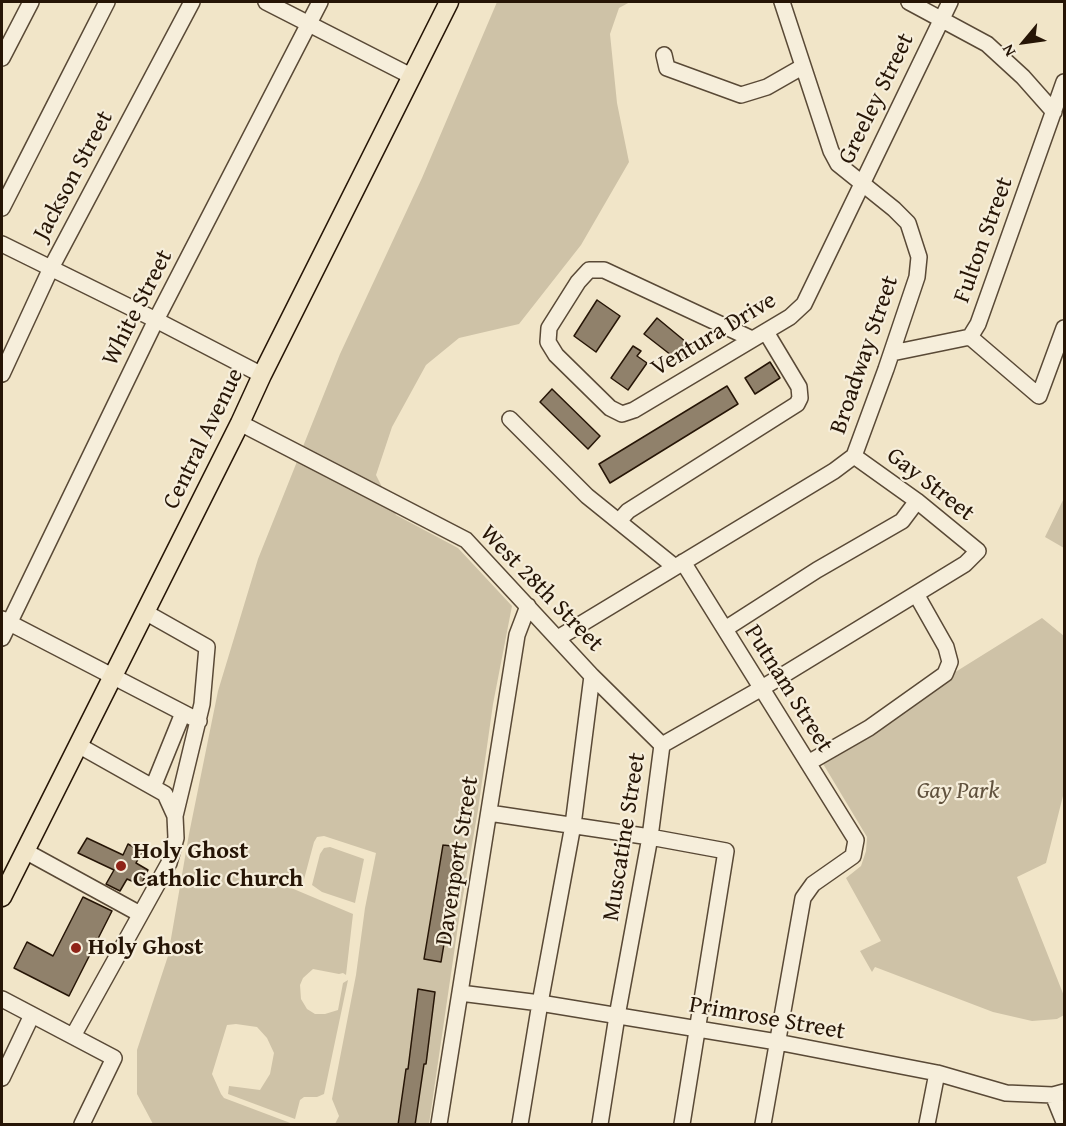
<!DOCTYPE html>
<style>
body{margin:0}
#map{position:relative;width:1066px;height:1126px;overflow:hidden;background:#f1e5c8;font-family:"Gentium Book Plus",serif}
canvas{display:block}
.frame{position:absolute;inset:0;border:3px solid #261506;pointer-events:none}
.north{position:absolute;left:994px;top:12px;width:60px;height:60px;-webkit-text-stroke:4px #f6eedb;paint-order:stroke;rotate:241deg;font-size:16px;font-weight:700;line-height:24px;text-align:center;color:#261506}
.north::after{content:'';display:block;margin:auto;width:21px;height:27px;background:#261506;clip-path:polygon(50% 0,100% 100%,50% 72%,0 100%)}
</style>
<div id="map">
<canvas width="1066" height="1126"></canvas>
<div class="frame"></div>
<div class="north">N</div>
</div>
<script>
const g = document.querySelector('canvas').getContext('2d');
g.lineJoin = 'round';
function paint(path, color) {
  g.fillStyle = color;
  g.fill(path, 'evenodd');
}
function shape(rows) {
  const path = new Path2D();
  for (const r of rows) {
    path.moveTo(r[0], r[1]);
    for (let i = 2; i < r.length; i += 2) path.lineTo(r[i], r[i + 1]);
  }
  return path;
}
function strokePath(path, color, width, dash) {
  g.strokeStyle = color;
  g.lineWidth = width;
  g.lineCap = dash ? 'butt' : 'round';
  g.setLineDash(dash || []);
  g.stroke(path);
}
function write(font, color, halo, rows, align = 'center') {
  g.font = font + ' "Gentium Book Plus",serif';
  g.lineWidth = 4.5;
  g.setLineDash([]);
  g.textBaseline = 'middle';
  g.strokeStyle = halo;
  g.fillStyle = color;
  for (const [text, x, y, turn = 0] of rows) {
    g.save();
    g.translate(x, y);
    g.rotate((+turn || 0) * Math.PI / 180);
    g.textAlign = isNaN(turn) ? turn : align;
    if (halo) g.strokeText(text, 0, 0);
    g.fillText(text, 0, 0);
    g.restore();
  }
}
paint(shape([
 [497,2,630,2,619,8,610,34,617,103,629,162,581,245,519,324,459,338,426,365,392,427,376,475,396,515,458,548,512,606,493,704,478,810,459,919,429,1124,335,1124,339,1116,332,1099,356,975,365,908,376,853,324,836,317,837,314,842,303,883,280,874,277,882,353,914,346,975,343,973,339,974,313,969,303,978,300,985,301,999,307,1009,315,1014,325,1014,338,1010,343,983,348,980,324,1094,317,1097,304,1097,300,1100,295,1119,228,1094,229,1086,260,1090,270,1074,274,1053,267,1038,257,1027,236,1024,227,1025,212,1074,221,1094,224,1098,293,1124,153,1124,137,1094,137,1050,168,956,189,834,218,691,258,559,340,354,422,178],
 [1064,498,1064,548,1045,537],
 [1042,618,1064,636,1064,792,1046,863,1017,877,1064,996,1064,1015,1057,1019,1032,1021,993,1012,875,967,872,972,860,951,881,941,846,878,861,866,866,851,867,837,819,757],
 [330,847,364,859,355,903,322,892,312,885,320,854,324,848]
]), '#cec2a7');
const building = shape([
 [597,300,620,316,596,352,574,336,597,300],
 [657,318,692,347,680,362,644,334,657,318],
 [633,346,641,351,637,356,647,363,628,390,611,378,633,346],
 [770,362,780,378,755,394,745,378,770,362],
 [727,386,738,404,610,483,599,464,727,386],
 [552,389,600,436,588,449,540,402,552,389],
 [87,838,123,855,128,844,142,852,136,863,148,870,141,885,127,879,120,891,106,884,114,870,78,853,87,838],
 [443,845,460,847,441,962,424,959,443,845],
 [83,897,112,911,69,996,14,968,27,942,53,956,83,897],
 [418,989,435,992,426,1064,424,1064,415,1125,398,1125,406,1069,408,1069,418,989]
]);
paint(building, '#90816b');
strokePath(building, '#261506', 1.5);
const minor = shape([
 [266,2,411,76],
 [909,2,987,44,1023,77,1054,112],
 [664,55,667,68,741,95,767,87,802,67],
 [2,58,31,2],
 [2,208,107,2],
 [2,244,156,320,262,375],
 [970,337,1039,396,1064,328],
 [752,339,604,270,589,270,578,282,549,328,548,342,556,355,610,408,622,414,634,410,790,317,804,304,950,2],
 [892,353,970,337,978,324,1064,82],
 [2,374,51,268,192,2],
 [510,419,587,496,675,567],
 [240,423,466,540,592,676,662,745],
 [619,521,628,511,797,404,800,398,799,387,766,332],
 [683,562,856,840,853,856,813,884,803,898,763,1124],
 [2,619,199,721],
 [725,629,817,570,902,521,917,501],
 [2,638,156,320,320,2],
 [558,638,834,471,854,456,886,369,917,277,919,257,908,223,894,209,838,164,831,151,782,2],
 [78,745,165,794,175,816],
 [808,763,869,728,945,674,950,662,946,647,916,594],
 [153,787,183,713],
 [489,813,650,837,726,851,682,1124],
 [25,851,140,914],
 [460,993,540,1003,777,1042,937,1073,1006,1093,1053,1095,1064,1092],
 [2,999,114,1058,82,1124],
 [73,1036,169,863,176,838,175,816,202,704,207,647,145,612],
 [2,1078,32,1015],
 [1053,1095,1064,1122],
 [439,1124,517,635,528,606],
 [520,1124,540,1003,573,825,592,676],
 [600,1124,617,1016,650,837,662,745,762,688,965,564,978,551,917,501,854,456],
 [927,1124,937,1073]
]);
const major = shape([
 [2,897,240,423,262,375,449,2]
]);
strokePath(minor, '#594936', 18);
strokePath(major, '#261506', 21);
strokePath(minor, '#f6eedb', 15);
strokePath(major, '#f1e5c8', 18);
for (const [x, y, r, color] of [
 [121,866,6,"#8f2418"],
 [76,948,6,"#8f2418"]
]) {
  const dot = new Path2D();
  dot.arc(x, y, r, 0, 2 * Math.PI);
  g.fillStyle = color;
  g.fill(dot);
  strokePath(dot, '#f6eedb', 2);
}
write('24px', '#261506', '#f6eedb', [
 ["Greeley Street",877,99,-64],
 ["Jackson Street",74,176,-62],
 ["Fulton Street",984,240,-70],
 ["White Street",138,308,-63],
 ["Ventura Drive",714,335,-31],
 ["Broadway Street",865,355,-71],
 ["Central Avenue",204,439,-64],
 ["Gay Street",930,485,38],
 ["West 28th Street",541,589,46],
 ["Putnam Street",788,689,58],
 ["Muscatine Street",625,837,-81],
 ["Davenport Street",458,861,-81],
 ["Primrose Street",767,1019,10]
]);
write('italic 24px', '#61523e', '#f6eedb', [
 ["Gay Park",958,792]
]);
write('bold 24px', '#261506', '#f6eedb', [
 ["Holy Ghost",133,852],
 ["Catholic Church",133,880],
 ["Holy Ghost",88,948]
], 'left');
</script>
